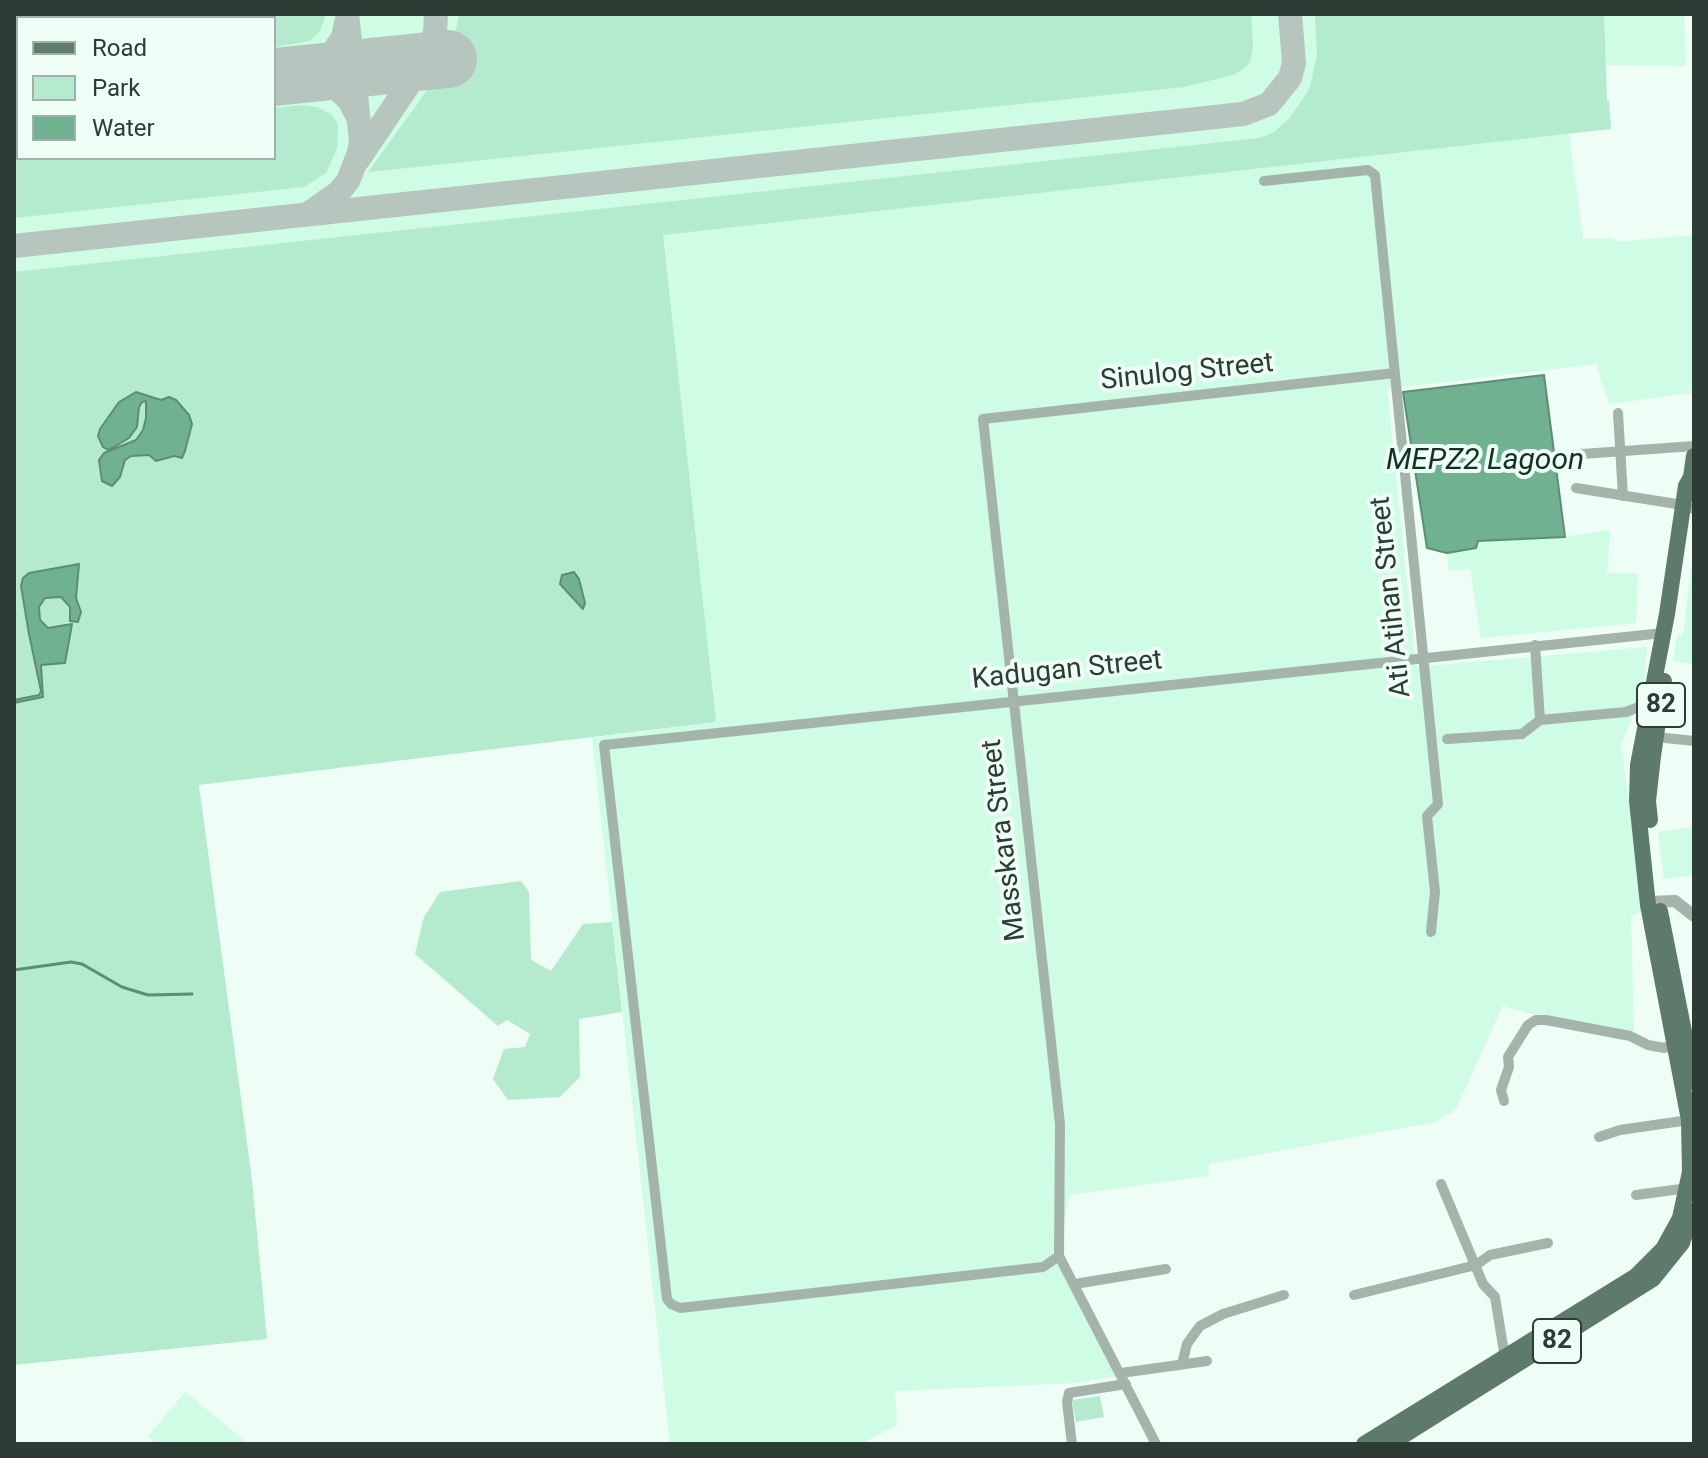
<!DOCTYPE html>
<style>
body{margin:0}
#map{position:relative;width:1708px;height:1458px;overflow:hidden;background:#eefdf5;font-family:Roboto,sans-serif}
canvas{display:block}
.frame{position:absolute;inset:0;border:16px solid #2d3c35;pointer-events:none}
.legend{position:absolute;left:16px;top:16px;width:260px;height:144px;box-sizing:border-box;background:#eefdf5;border:2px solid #a1b0a8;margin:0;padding:10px 14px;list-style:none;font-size:24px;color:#2d3c35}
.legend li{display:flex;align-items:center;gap:16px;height:40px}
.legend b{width:40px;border:2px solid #a1b0a8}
</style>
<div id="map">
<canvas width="1708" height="1458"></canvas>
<div class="frame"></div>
<ul class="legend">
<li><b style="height:10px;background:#5d7a6b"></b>Road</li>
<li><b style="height:22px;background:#b4ebcf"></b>Park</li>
<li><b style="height:22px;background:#70b191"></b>Water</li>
</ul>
</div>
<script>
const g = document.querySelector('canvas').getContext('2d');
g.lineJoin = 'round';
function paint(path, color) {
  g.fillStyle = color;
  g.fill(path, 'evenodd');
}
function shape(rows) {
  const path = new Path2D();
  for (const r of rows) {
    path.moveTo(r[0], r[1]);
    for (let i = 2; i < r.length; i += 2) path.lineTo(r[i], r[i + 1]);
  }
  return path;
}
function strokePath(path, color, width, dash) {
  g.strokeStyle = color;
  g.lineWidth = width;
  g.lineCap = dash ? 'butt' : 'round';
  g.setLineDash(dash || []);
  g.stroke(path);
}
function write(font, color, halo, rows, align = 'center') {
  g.font = font + ' Roboto,sans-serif';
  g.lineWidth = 8;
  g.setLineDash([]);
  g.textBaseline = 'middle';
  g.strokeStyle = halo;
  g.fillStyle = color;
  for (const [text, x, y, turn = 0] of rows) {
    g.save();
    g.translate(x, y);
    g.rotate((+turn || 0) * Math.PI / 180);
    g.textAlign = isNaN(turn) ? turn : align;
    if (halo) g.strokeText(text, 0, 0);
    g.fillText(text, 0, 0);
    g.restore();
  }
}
paint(shape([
 [14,14,1684,14,1686,66,1606,65,1607,100,1609,101,1611,129,1569,133,1583,239,1614,238,1615,242,1694,235,1694,378,1691,393,1609,404,1596,364,1387,389,1416,667,1647,647,1643,692,1621,745,1644,910,1631,916,1634,1040,1509,1008,1504,1003,1456,1109,1435,1122,1209,1164,1208,1176,1069,1195,1058,1260,1118,1376,1075,1383,895,1391,897,1425,861,1444,670,1444,592,738,716,722,14,304],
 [18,18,274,18,274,158,18,158],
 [1610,530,1607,573,1638,573,1636,623,1481,638,1470,569,1449,571,1447,553,1476,548,1478,541,1565,537],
 [1694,546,1694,665,1673,660,1677,636,1683,635],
 [1694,827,1694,875,1664,879,1658,832],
 [185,1392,249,1444,157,1444,148,1437]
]), '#cefce4');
paint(shape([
 [14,14,326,14,320,31,310,41,274,47,274,18,18,18,18,75,14,75],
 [459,14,1251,14,1253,45,1250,62,1242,70,1233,75,1184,87,368,172,442,70,453,46],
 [1315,14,1604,14,1607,100,1609,101,1611,129,663,235,716,722,199,785,252,1180,267,1339,14,1365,14,272,1259,138,1274,132,1289,119,1309,90,1317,56],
 [303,105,317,107,331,114,338,125,338,135,337,148,326,173,304,187,14,218,14,136,18,135,18,158,274,158,274,108],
 [521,881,529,892,531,960,551,971,583,924,612,922,622,1012,579,1019,580,1077,560,1097,508,1100,493,1079,504,1049,525,1047,530,1034,507,1020,498,1026,415,954,424,917,440,892],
 [1100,1396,1104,1417,1076,1422,1072,1400]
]), '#b4ebcf');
const water = shape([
 [1544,375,1565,537,1478,541,1476,548,1447,553,1427,548,1403,392,1544,375],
 [136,392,161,400,169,397,176,400,189,415,192,424,185,451,182,458,174,456,156,461,149,455,131,456,125,460,120,477,112,486,102,481,99,460,104,453,136,440,143,430,146,418,146,401,142,402,139,407,137,427,129,438,114,447,108,450,103,447,98,436,100,429,119,402,136,392],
 [79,564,76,598,81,612,78,622,70,621,70,607,61,597,45,598,39,607,40,620,48,628,72,624,65,663,41,665,43,697,14,703,14,700,39,695,41,691,29,634,21,586,23,578,29,573,79,564],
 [574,572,579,579,585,603,583,609,560,584,562,575,574,572]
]);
paint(water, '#70b191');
strokePath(water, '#5c8e75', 2);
strokePath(shape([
 [14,970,71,962,82,964,122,987,148,995,192,994]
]), '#5c8e75', 3);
strokePath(shape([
 [299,75,311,71,330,57,343,37,346,23],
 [299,75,311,75,332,84,349,100,357,115],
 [358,160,428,56,435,32,436,14],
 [309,213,339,192,348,181,359,153,361,141,347,14],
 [14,246,1243,114,1269,104,1290,78,1294,63,1290,14]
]), '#b6c5be', 24);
strokePath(shape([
 [274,77,448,59],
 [14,105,18,105]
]), '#b6c5be', 58);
strokePath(shape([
 [1264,181,1368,170,1375,175,1438,804,1427,816,1435,892,1431,932],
 [1618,413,1623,496],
 [1582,454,1694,446],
 [1576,488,1683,505],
 [1693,509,1694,509],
 [1535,645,1540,720],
 [1656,737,1694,741],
 [1447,739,1522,734,1540,720,1626,712,1649,703],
 [1504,1101,1501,1090,1509,1067,1508,1057,1528,1025,1536,1020,1546,1020,1630,1036,1648,1045,1664,1048,1675,1044],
 [1599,1137,1620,1130,1689,1120],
 [1441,1184,1483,1284,1495,1297,1505,1358],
 [1636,1195,1688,1188],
 [1059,1256,1043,1267,680,1308,671,1304,667,1299,604,745,1663,633],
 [1059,1256,1060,1124,983,419,1395,373],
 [1059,1256,1156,1444],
 [1075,1284,1166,1269],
 [1354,1295,1476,1265,1490,1255,1548,1243],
 [1182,1364,1187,1344,1200,1326,1223,1314,1284,1295],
 [1121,1373,1207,1361],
 [1072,1444,1067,1402,1069,1393,1126,1384]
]), '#a4b4ab', 10);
strokePath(shape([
 [1648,902,1675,901,1694,916]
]), '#a4b4ab', 12);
strokePath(shape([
 [1650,820,1648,801,1653,756,1664,681],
 [1660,911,1694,1082],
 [1364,1444,1636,1276,1663,1249,1680,1218,1690,1172,1689,1120,1648,905,1637,801,1638,765,1667,614,1686,486,1691,477,1694,456],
 [1390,1444,1653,1279,1682,1243,1693,1211]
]), '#5d7a6b', 16);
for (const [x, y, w] of [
 [1661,705,48],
 [1557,1341,48]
]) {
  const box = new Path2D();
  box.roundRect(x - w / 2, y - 22, w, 44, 6);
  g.fillStyle = '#eefdf5';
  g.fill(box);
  strokePath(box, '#2d3c35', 2);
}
write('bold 26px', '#2d3c35', null, [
 ["82",1661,705],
 ["82",1557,1341]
]);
write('28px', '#2d3c35', '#eefdf5', [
 ["Sinulog Street",1187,373,-6],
 ["Ati Atihan Street",1392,597,-96],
 ["Kadugan Street",1067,671,-6],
 ["Masskara Street",1005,840,-97]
]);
write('italic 30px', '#133124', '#eefdf5', [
 ["MEPZ2 Lagoon",1485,461]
]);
</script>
